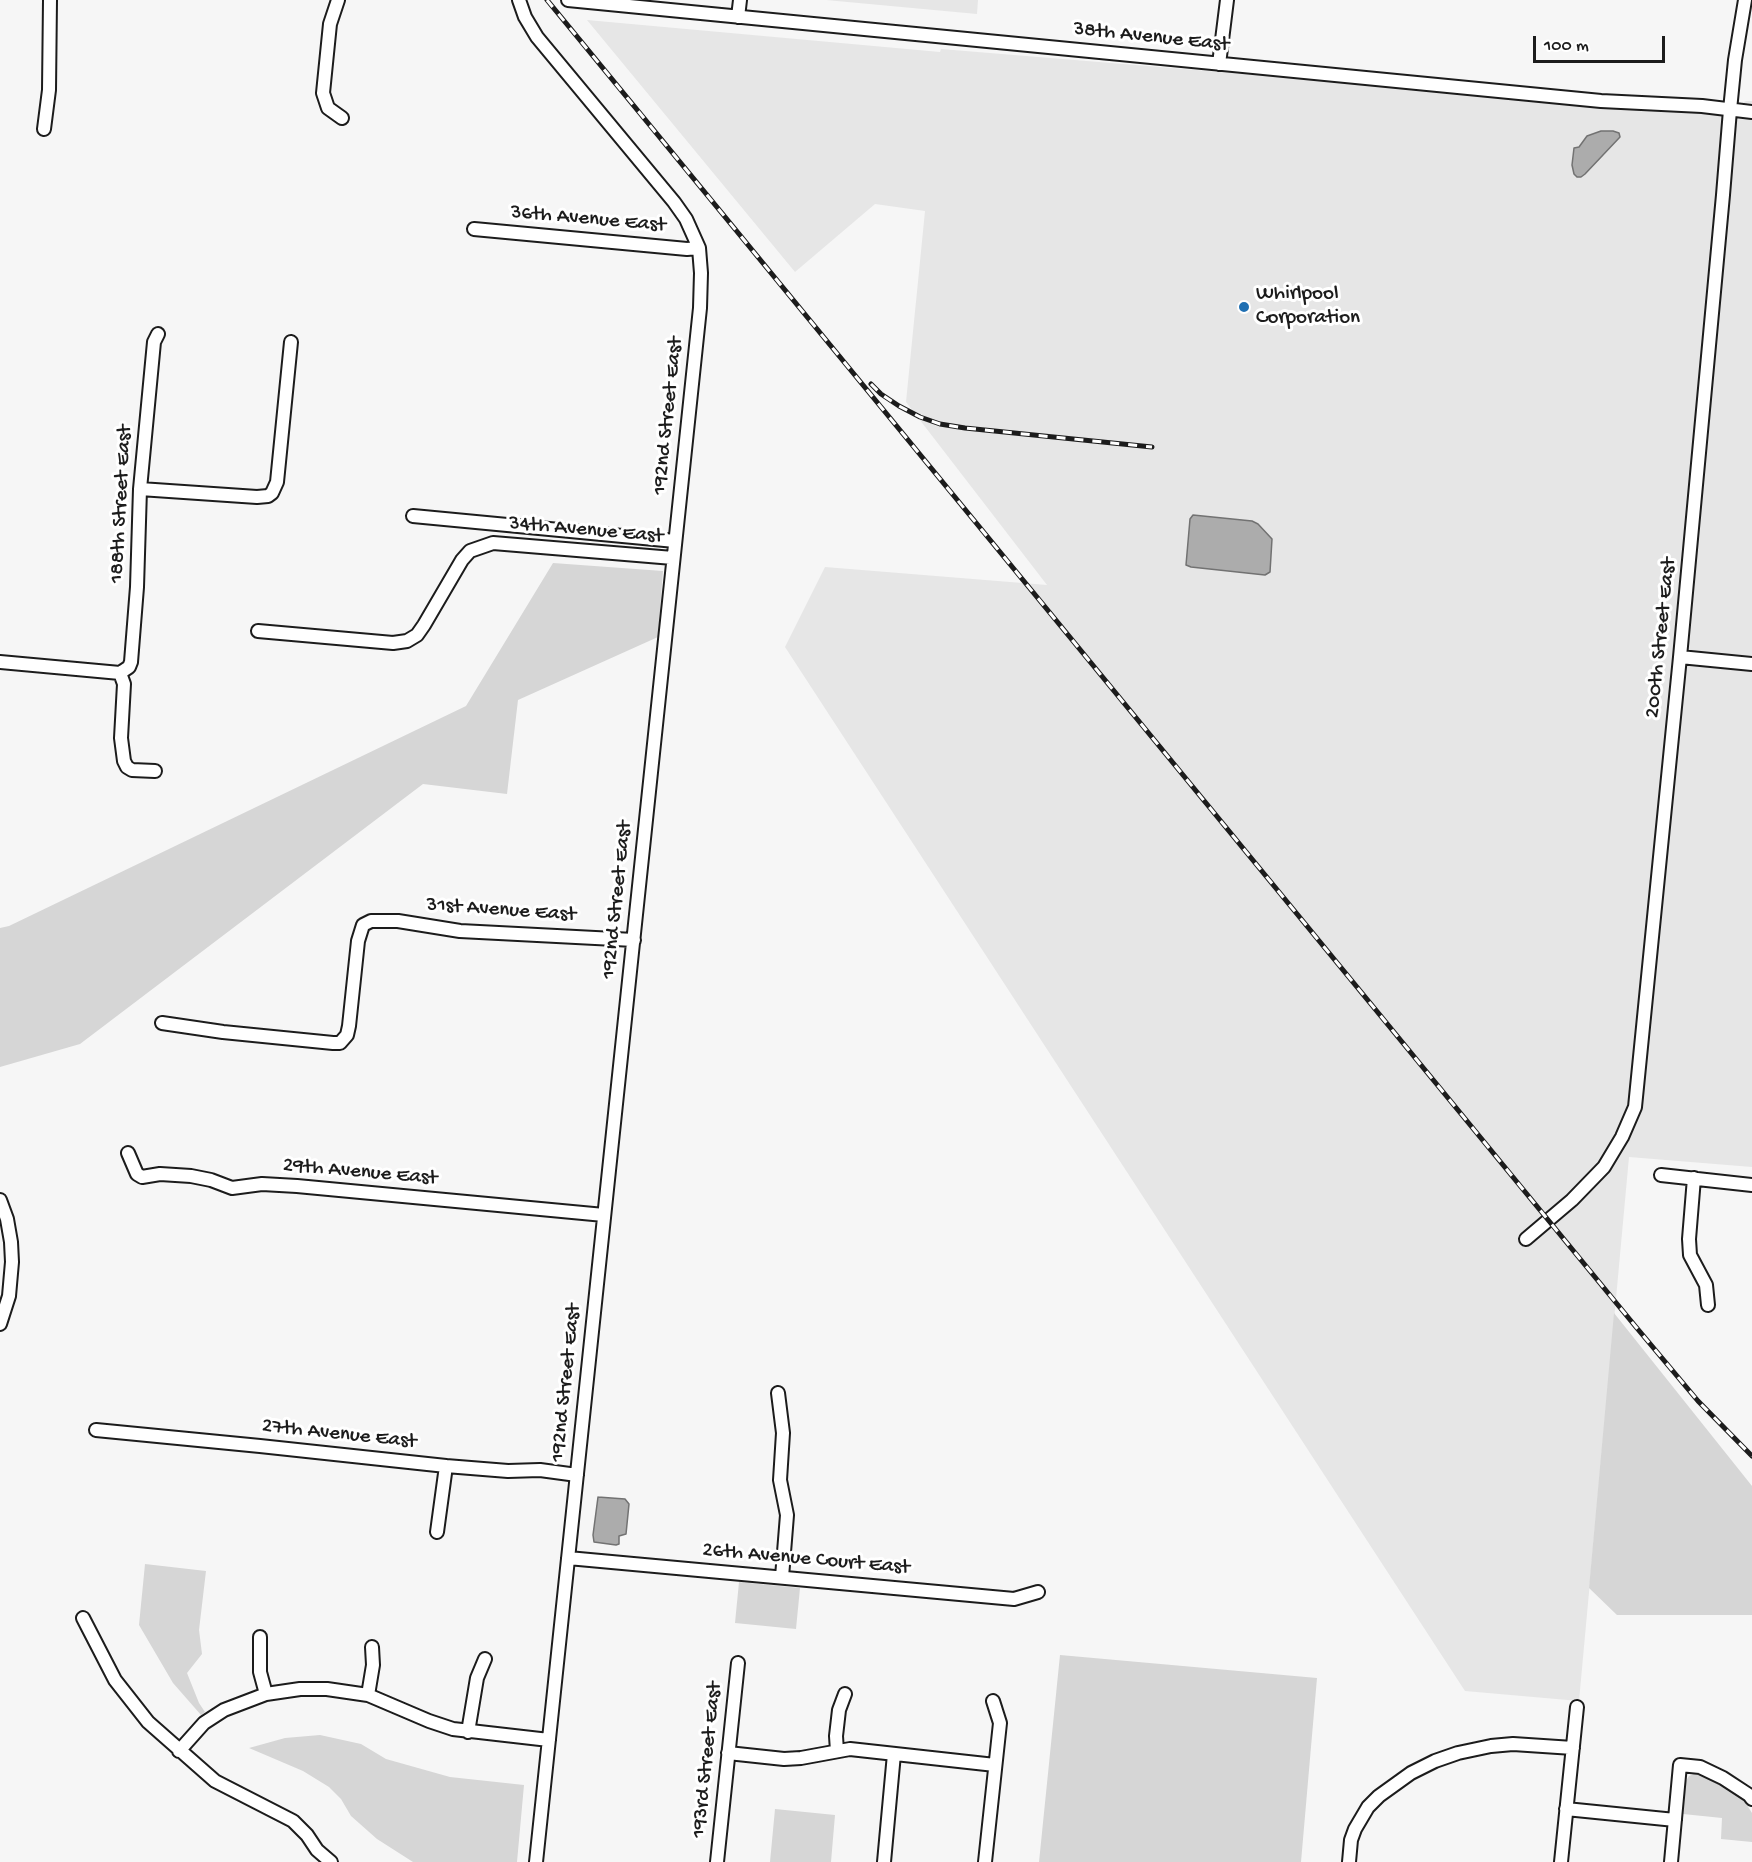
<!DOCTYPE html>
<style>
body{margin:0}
#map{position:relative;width:1752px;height:1862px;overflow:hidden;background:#f6f6f6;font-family:"Gochi Hand",sans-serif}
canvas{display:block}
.scale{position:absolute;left:1533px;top:36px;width:132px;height:27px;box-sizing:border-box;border:3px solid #1c1c1c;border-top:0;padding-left:8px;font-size:18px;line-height:21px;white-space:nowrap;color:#1c1c1c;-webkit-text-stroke:4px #fff;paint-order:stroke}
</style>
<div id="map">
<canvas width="1752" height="1862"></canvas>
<div class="scale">100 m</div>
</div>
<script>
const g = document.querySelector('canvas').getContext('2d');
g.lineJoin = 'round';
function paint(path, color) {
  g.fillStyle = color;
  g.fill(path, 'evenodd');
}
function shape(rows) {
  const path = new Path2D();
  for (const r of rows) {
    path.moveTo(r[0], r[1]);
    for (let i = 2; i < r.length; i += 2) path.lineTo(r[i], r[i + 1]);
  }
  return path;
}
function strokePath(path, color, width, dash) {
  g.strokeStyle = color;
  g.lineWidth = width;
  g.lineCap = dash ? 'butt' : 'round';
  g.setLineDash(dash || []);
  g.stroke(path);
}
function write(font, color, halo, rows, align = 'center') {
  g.font = font + ' "Gochi Hand",sans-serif';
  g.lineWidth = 6;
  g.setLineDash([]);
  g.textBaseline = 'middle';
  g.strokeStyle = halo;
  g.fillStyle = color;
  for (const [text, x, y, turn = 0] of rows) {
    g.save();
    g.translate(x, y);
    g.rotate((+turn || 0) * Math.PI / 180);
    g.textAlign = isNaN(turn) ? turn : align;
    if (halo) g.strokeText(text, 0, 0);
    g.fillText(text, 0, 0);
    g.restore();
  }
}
paint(shape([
 [826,0,978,0,977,14],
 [587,20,940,52,941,49,1719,113,1746,101,1752,101,1752,1167,1629,1157,1579,1701,1465,1691,785,647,825,567,1047,585,906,402,925,211,875,204,795,272]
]), '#e6e6e6');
paint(shape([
 [553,563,663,571,658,637,518,700,507,794,423,784,80,1044,0,1067,0,928,9,926,466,706],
 [1614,1313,1752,1486,1752,1615,1617,1615,1589,1588],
 [145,1564,206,1571,199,1630,202,1654,187,1673,199,1703,205,1712,201,1715,173,1683,139,1625],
 [739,1582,800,1588,796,1629,735,1623],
 [1060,1655,1317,1678,1301,1862,1039,1862],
 [320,1735,361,1744,386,1759,450,1777,524,1785,517,1862,413,1862,377,1839,351,1816,341,1799,329,1787,303,1771,249,1748,285,1738],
 [1694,1774,1700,1775,1730,1790,1745,1802,1752,1813,1752,1842,1721,1839,1722,1818,1683,1814,1686,1781,1689,1776],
 [775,1809,835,1815,831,1862,770,1862]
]), '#d6d6d6');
const water = shape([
 [1601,131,1613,131,1619,133,1620,137,1585,174,1581,177,1577,177,1574,174,1572,165,1574,148,1579,147,1587,136,1601,131],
 [1193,515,1252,521,1258,524,1272,539,1270,572,1265,575,1191,567,1186,565,1190,519,1193,515],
 [598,1497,625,1499,629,1504,626,1534,619,1536,619,1544,616,1545,594,1542,593,1535,598,1497]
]);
paint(water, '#acacac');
strokePath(water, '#727272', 1.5);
const minor = shape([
 [338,0,330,24,323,93,328,108,342,118],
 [519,0,525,17,537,37,674,202,686,219,699,248,701,273,700,308,536,1862],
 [568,0,1601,101,1702,106,1752,112],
 [738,17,740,0],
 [1219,64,1227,0],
 [44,129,49,90,50,0],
 [474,229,687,249,699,248],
 [140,489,257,497,268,496,272,493,277,482,291,342],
 [413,516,675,541],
 [258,631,393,643,407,641,417,635,424,625,462,560,470,551,493,543,673,558],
 [1680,657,1752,664],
 [0,662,120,673],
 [120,673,129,667,131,662,137,587,140,489,154,342,158,334],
 [120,673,124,684,121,738,124,761,127,767,132,770,155,771],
 [162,1023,223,1032,333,1043,340,1043,347,1035,349,1026,358,941,363,925,371,921,398,921,460,931,634,940],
 [128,1153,137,1174,142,1177,160,1174,191,1176,211,1180,232,1188,262,1184,297,1186,604,1215],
 [1661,1175,1752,1185],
 [1694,1178,1689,1239,1690,1255,1706,1285,1708,1305],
 [0,1200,7,1219,11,1242,12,1262,9,1296,0,1324],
 [1526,1239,1572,1200,1604,1167,1622,1137,1635,1107,1680,657,1723,195,1730,110,1735,60,1745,0],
 [778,1393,783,1433,780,1480,787,1515,782,1577],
 [96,1430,260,1446,446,1466,508,1471,540,1470,577,1475],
 [437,1532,446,1466],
 [568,1558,1014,1599,1038,1592],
 [83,1618,115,1680,148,1722,215,1781,293,1821,307,1835,317,1850,331,1862],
 [260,1637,260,1672,266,1694],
 [368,1695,373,1665,372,1647],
 [468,1732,477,1678,485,1659],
 [179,1751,204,1723,224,1710,266,1694,300,1689,327,1689,368,1695,429,1721,453,1729,549,1740],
 [837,1751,836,1736,839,1710,845,1694],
 [728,1753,784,1759,801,1758,850,1749,995,1765],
 [1566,1809,1675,1820],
 [717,1862,738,1663],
 [884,1862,894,1754],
 [985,1862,1000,1723,993,1701],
 [1349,1862,1351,1840,1355,1829,1368,1807,1379,1796,1411,1773,1435,1761,1458,1753,1491,1746,1513,1744,1573,1748],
 [1561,1862,1577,1707],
 [1671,1862,1680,1765,1700,1767,1723,1778,1749,1795,1752,1799]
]);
strokePath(minor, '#1c1c1c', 16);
strokePath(minor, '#fff', 12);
const rail = shape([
 [547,0,1636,1327,1698,1401,1752,1456],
 [871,384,881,394,899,406,920,417,940,424,965,428,1152,447]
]);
strokePath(rail, '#1c1c1c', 5);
strokePath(rail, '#fff', 3, [9]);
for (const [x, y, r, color] of [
 [1244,307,6,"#1f6fb2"]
]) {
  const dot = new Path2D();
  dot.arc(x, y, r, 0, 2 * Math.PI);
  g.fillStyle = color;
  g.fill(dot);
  strokePath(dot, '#fff', 2);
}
write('21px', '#1c1c1c', '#fff', [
 ["38th Avenue East",1151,38,6],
 ["36th Avenue East",588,220,5],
 ["192nd Street East",669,416,-84],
 ["188th Street East",122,504,-87],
 ["34th Avenue East",586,531,5],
 ["200th Street East",1662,638,-84],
 ["192nd Street East",618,900,-84],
 ["31st Avenue East",501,911,4],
 ["29th Avenue East",360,1173,5],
 ["192nd Street East",567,1383,-84],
 ["27th Avenue East",339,1435,6],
 ["26th Avenue Court East",806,1560,5],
 ["193rd Street East",708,1760,-84]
]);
write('21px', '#1c1c1c', '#fff', [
 ["Whirlpool",1256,295],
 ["Corporation",1256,319]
], 'left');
</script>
